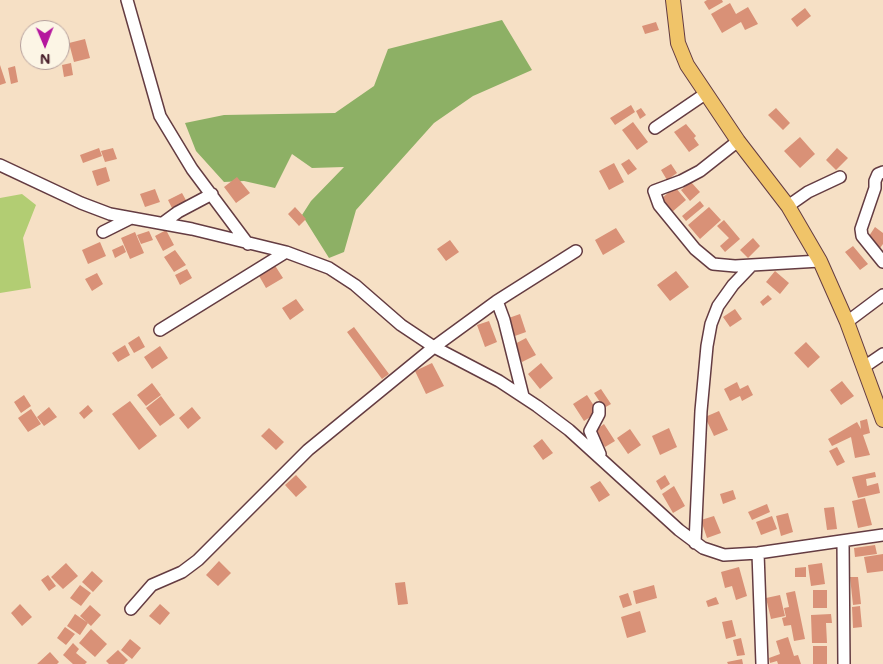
<!DOCTYPE html>
<style>
body{margin:0}
#map{position:relative;width:883px;height:664px;overflow:hidden;background:#f6e0c5;font-family:Mali,sans-serif}
canvas{display:block}
.north{position:absolute;left:20px;top:20px;width:50px;height:50px;box-sizing:border-box;background:#fcf5e5;border:1px solid #b59f9b;border-radius:50%;rotate:179deg;font-size:14px;font-weight:700;line-height:20px;text-align:center;color:#4a1f2b}
.north::after{content:'';display:block;margin:auto;width:18px;height:22px;background:#b5179e;clip-path:polygon(50% 0,100% 100%,50% 72%,0 100%)}
</style>
<div id="map">
<canvas width="883" height="664"></canvas>
<div class="north">N</div>
</div>
<script>
const g = document.querySelector('canvas').getContext('2d');
g.lineJoin = 'round';
function paint(path, color) {
  g.fillStyle = color;
  g.fill(path, 'evenodd');
}
function shape(rows) {
  const path = new Path2D();
  for (const r of rows) {
    path.moveTo(r[0], r[1]);
    for (let i = 2; i < r.length; i += 2) path.lineTo(r[i], r[i + 1]);
  }
  return path;
}
function strokePath(path, color, width, dash) {
  g.strokeStyle = color;
  g.lineWidth = width;
  g.lineCap = dash ? 'butt' : 'round';
  g.setLineDash(dash || []);
  g.stroke(path);
}
paint(shape([
 [22,194,36,205,23,238,31,288,0,293,0,198]
]), '#b2cd73');
paint(shape([
 [502,20,532,70,473,96,434,123,356,210,344,252,329,258,302,215,311,201,344,167,312,168,292,154,275,188,244,181,224,182,196,151,185,123,224,115,335,113,374,86,388,49]
]), '#8db065');
paint(shape([
 [707,0,722,0,723,2,709,10,704,2],
 [730,3,736,14,748,7,758,24,745,30,741,22,722,33,711,14],
 [805,8,811,16,797,27,791,19],
 [656,22,659,30,645,34,642,26],
 [85,39,90,58,74,62,69,43],
 [71,63,73,75,64,77,62,65],
 [0,65,6,83,0,85],
 [15,66,18,82,11,84,8,68],
 [631,105,635,112,615,125,610,118],
 [641,108,646,115,640,119,636,111],
 [776,108,790,123,783,130,768,115],
 [633,122,648,142,637,150,622,130],
 [686,124,696,136,694,138,699,145,689,152,674,132],
 [800,137,815,154,800,168,784,151],
 [99,148,102,156,83,163,80,155],
 [113,148,117,159,105,162,101,151],
 [837,148,848,158,836,170,826,160],
 [629,159,637,169,628,175,621,164],
 [614,163,624,182,609,190,599,171],
 [671,164,677,173,667,180,661,170],
 [106,167,110,181,97,186,92,171],
 [237,177,250,193,236,203,224,187],
 [691,182,700,192,690,201,681,190],
 [675,187,686,200,672,212,661,199],
 [155,189,160,202,145,207,140,194],
 [182,193,187,202,173,210,168,200],
 [700,201,704,206,686,221,682,216],
 [295,207,306,219,299,226,288,214],
 [709,207,721,220,700,239,688,225],
 [724,220,740,239,725,252,720,246,729,238,717,226],
 [875,227,883,233,883,244,880,248,867,239],
 [616,228,625,242,603,255,595,240],
 [166,230,174,245,163,251,155,236],
 [149,231,153,240,141,244,137,235],
 [135,232,144,253,130,259,121,238],
 [753,238,760,246,748,258,740,250],
 [450,240,459,252,446,261,437,249],
 [100,242,106,256,88,264,82,250],
 [123,245,126,252,115,258,112,250],
 [853,246,868,264,860,270,845,252],
 [175,250,186,265,174,272,164,257],
 [274,264,283,278,266,288,258,274],
 [187,269,192,278,180,285,175,275],
 [676,271,689,287,670,301,657,285],
 [775,271,789,283,780,294,766,282],
 [97,273,103,284,92,291,85,279],
 [768,295,772,299,763,306,760,302],
 [296,299,304,310,290,320,282,308],
 [735,309,742,319,730,327,723,317],
 [520,314,526,332,512,337,506,319],
 [489,321,497,342,485,347,477,325],
 [354,327,389,374,382,379,347,332],
 [139,336,145,347,134,353,128,343],
 [526,338,536,355,522,362,513,345],
 [806,342,820,357,808,368,794,353],
 [125,345,130,355,118,362,112,353],
 [160,346,168,358,152,369,144,357],
 [432,363,444,386,426,394,415,371],
 [541,363,553,378,540,389,528,374],
 [842,381,854,396,841,405,830,390],
 [737,382,740,389,748,385,753,395,742,401,740,396,730,401,724,389],
 [152,383,161,395,146,406,137,395],
 [601,389,611,404,604,408,594,393],
 [24,395,31,406,21,413,14,402],
 [587,395,598,412,584,421,573,404],
 [161,396,175,415,160,426,146,408],
 [130,401,157,436,139,450,112,414],
 [88,405,93,411,84,419,79,413],
 [49,407,57,417,44,426,37,417],
 [192,407,201,418,188,429,179,418],
 [31,409,41,424,28,432,18,418],
 [719,411,728,430,714,436,705,417],
 [867,419,870,433,863,435,870,455,855,458,851,437,832,446,828,439,857,422,861,429,860,421],
 [604,424,615,441,605,447,594,431],
 [269,428,284,442,276,450,261,436],
 [669,428,677,447,660,455,652,436],
 [630,429,641,445,628,454,617,438],
 [542,439,553,453,543,460,533,446],
 [837,447,845,462,837,466,829,451],
 [875,472,876,477,866,479,867,486,878,483,880,493,858,498,852,477],
 [296,475,307,487,296,497,285,485],
 [665,475,670,484,661,490,656,481],
 [600,481,610,495,599,502,590,487],
 [674,486,685,506,673,513,662,494],
 [733,490,736,499,723,504,720,494],
 [865,498,872,525,858,528,852,501],
 [767,504,770,512,752,520,748,512],
 [834,507,837,529,827,530,824,508],
 [788,513,793,532,781,536,776,516],
 [714,516,721,533,707,538,701,520],
 [772,516,777,529,761,535,756,522],
 [875,545,877,554,855,557,854,548],
 [883,554,883,571,867,573,864,557],
 [219,561,231,573,218,586,206,575],
 [66,563,78,576,63,589,51,577],
 [822,563,825,584,811,586,808,565],
 [739,567,747,596,736,600,732,586,725,588,721,572],
 [806,567,806,577,795,577,795,568],
 [92,571,103,581,93,592,82,582],
 [48,575,56,586,49,591,41,580],
 [850,577,858,577,861,604,853,605],
 [405,582,408,604,398,605,395,583],
 [80,585,91,593,81,606,70,598],
 [654,585,657,598,636,604,633,591],
 [813,590,827,590,827,608,813,608],
 [795,591,805,639,794,641,791,625,784,626,782,618,786,617,784,608,789,607,786,593],
 [628,593,632,605,623,608,619,596],
 [780,595,785,616,771,619,766,598],
 [716,597,719,604,708,607,706,601],
 [20,604,32,617,22,626,11,613],
 [160,604,170,613,160,625,149,616],
 [90,605,101,615,91,626,80,616],
 [860,606,862,627,853,628,852,607],
 [640,611,646,632,627,638,621,617],
 [75,614,88,623,80,635,67,626],
 [831,614,832,623,826,623,827,643,812,643,811,615],
 [732,620,736,636,726,639,722,622],
 [65,627,75,634,66,645,57,638],
 [91,629,107,644,95,657,79,643],
 [788,637,794,656,798,655,801,664,778,664,777,661,770,663,769,658,780,654,776,641],
 [741,638,745,655,737,656,733,640],
 [130,639,141,648,132,659,121,650],
 [73,643,79,649,76,653,87,662,85,664,73,664,63,655],
 [813,646,827,646,827,664,813,664],
 [118,650,128,660,124,664,109,664,106,661],
 [50,652,59,662,57,664,37,664],
 [742,659,743,664,728,664,727,662]
]), '#d99177');
const minor = shape([
 [127,0,160,116,192,169,248,244],
 [655,128,705,94],
 [738,141,700,171,681,181,654,191,659,205,695,249,713,264,735,266,820,261],
 [0,165,81,203,110,214,192,229,286,252,329,268,355,285,401,325,434,347,499,381,537,406,569,430,679,530,703,548,724,555,758,553,883,535],
 [883,172,878,174,875,181,875,188,861,229,862,236,883,262],
 [788,206,808,192,840,177],
 [163,223,178,212,212,194],
 [103,232,129,219],
 [497,301,504,320,523,396],
 [847,322,883,295],
 [160,330,286,252],
 [864,367,883,354],
 [599,408,599,414,590,431,600,454],
 [843,541,844,664],
 [695,543,701,411,707,346,711,324,718,306,733,285,752,265],
 [758,553,762,664],
 [131,609,152,585,182,572,198,560,308,450,434,347,497,301,576,251]
]);
const major = shape([
 [673,0,678,43,687,65,738,141,788,206,820,261,847,322,883,420]
]);
strokePath(minor, '#643c42', 14);
strokePath(major, '#643c42', 16);
strokePath(minor, '#fff', 11);
strokePath(major, '#f0c469', 14);
</script>
